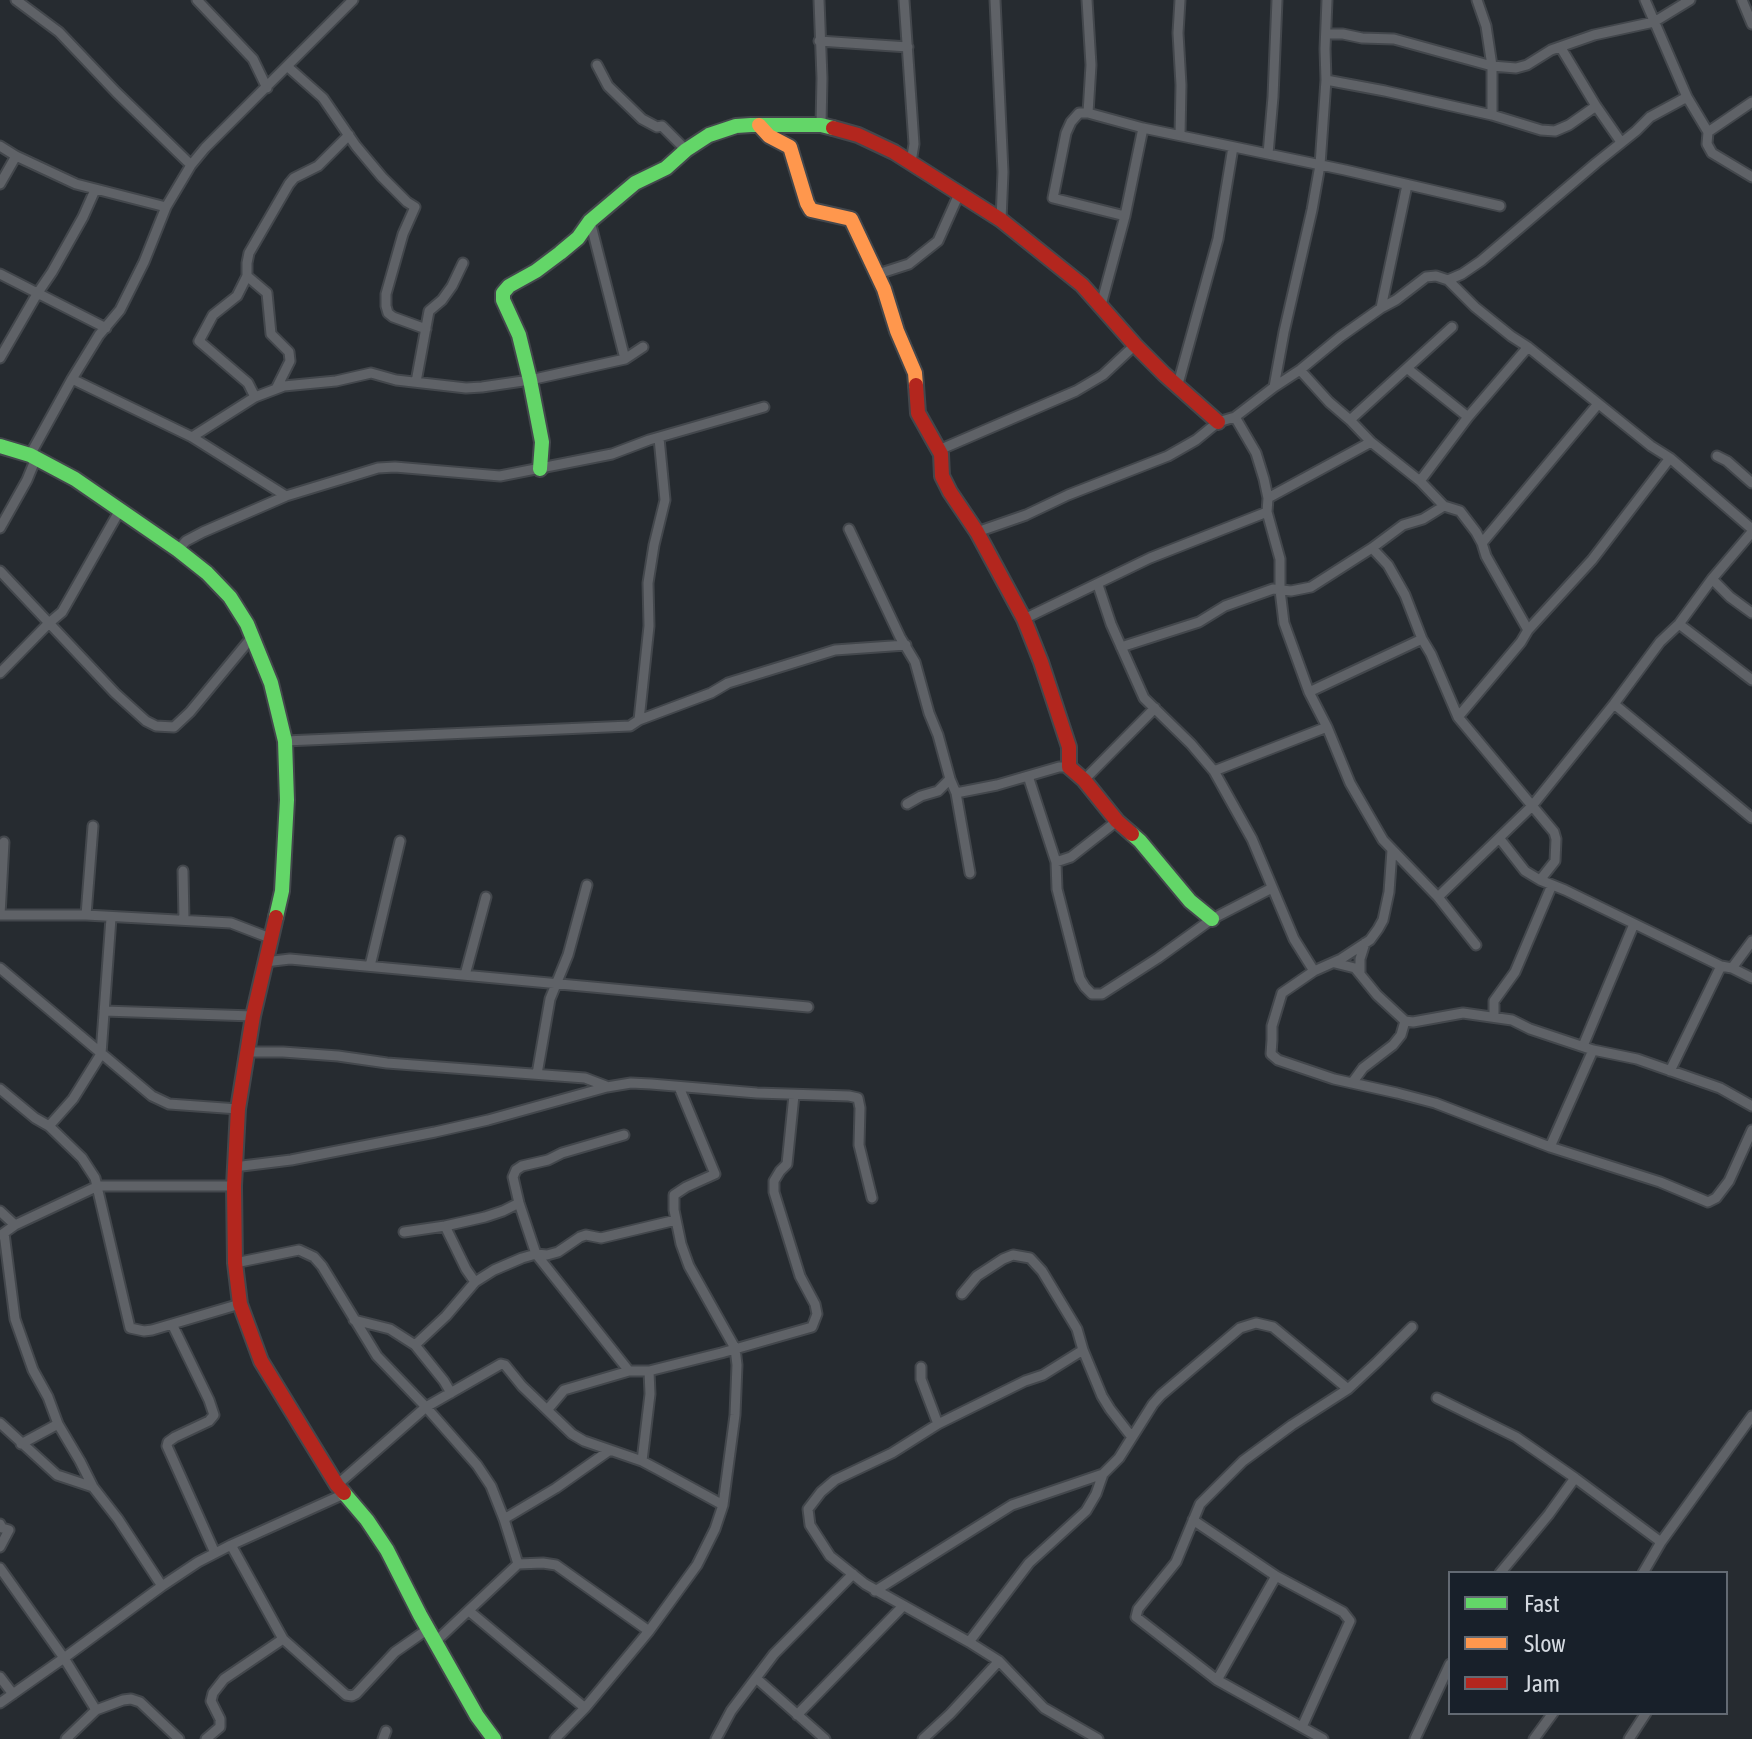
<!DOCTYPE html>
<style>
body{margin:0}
#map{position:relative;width:1752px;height:1739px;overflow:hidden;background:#262b30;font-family:"Asap Condensed",sans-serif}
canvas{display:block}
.legend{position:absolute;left:1448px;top:1571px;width:280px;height:144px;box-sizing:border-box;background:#18202a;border:2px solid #636a73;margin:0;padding:10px 14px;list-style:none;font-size:24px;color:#d4d9e0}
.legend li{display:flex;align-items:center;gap:16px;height:40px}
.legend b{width:40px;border:2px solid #636a73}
</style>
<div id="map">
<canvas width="1752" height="1739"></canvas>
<ul class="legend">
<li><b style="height:10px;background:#63d668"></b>Fast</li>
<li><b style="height:10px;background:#ff974d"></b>Slow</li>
<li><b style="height:10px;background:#b3261e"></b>Jam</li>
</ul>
</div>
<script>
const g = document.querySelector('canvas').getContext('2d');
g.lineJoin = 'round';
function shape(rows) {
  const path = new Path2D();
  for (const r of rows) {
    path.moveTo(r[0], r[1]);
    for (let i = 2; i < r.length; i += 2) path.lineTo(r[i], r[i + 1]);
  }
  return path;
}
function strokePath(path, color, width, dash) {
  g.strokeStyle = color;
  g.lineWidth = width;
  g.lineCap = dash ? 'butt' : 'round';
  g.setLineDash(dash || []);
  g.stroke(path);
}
const street = shape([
 [16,0,59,32,116,92,191,165],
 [197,0,253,59,267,88],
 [819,0,822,78,821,125],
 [904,0,914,144,911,162],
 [995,0,1003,172,1001,220],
 [1087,0,1091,65,1088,113,1079,113,1071,122,1066,133,1053,198,1125,216],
 [1180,0,1178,33,1181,85,1180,135],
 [1477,0,1486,26,1492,66,1492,115],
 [1645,0,1687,97,1708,132,1707,144,1712,153,1752,177],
 [1742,0,1752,24],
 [1326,34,1343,34,1362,38,1394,39,1492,66,1516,68,1527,65,1551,50,1594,35,1654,22,1690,0],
 [819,41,908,47],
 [1561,48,1596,106,1621,142],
 [597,65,608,86,642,119,657,127,662,126,686,150],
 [288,67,323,98,356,146,382,177,407,202,415,207,403,234,386,294,386,306,388,313,393,317,426,329],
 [1326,80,1385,91,1492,115,1541,130,1555,131,1569,125,1596,106],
 [1088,113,1143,128,1345,170,1500,206],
 [1708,132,1752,102],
 [0,146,16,156,76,184,166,207],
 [1268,154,1273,97,1277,0],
 [0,184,16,156],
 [590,221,625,359],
 [0,274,106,328],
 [878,274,909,264,938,241,959,194],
 [247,276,267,293,271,334,289,352,290,361,276,389],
 [1448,280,1475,307,1511,336,1528,347,1651,446,1670,458,1752,529],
 [1101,305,1125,216,1143,128],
 [1381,308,1407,185],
 [0,358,37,294,52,272,83,217,95,190],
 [1408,369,1468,417],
 [1300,370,1329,402,1350,420,1371,442,1420,481,1444,506,1460,511,1476,532,1482,543,1486,556,1528,630],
 [72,379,192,437,286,496],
 [416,382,429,311,442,300,452,286,463,263],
 [1178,384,1218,239,1233,147],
 [1274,387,1284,332,1312,210,1320,165,1326,80,1325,49,1327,0],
 [255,397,248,383,199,341,213,315,237,296,247,276,247,263,249,253,289,184,294,178,318,166,349,135],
 [1235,417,1256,453,1264,479,1268,498,1267,512,1280,559,1280,590,1284,623,1309,692,1327,727,1350,783,1383,840,1438,897,1476,945],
 [1350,420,1452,327],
 [192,437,255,397,284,386,336,381,371,373,396,380,466,388,482,387,530,380,625,359,643,347],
 [939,450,1076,391,1103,375,1135,345],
 [30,455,72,379,99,335,120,310,144,262,166,207,191,165,205,148,353,0],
 [1717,456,1727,461,1752,483],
 [1420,481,1468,417,1528,347],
 [1268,498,1371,442],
 [0,528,27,480,36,458],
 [849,529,900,637,915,662,929,713,938,735,950,779,956,793,970,873],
 [977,532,1026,515,1068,495,1168,456,1196,440,1218,422,1235,417,1274,387,1300,370,1340,337,1381,308,1396,300,1426,277,1436,276,1448,280,1462,274,1481,261,1596,163,1636,131,1650,117,1687,97],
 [1482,543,1598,404],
 [1372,548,1388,565,1405,595,1422,639,1431,654,1458,717,1554,832,1556,839,1555,861,1540,880],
 [178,550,186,541,203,532,286,496,378,468,395,467,500,476,612,454,649,440,764,407],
 [0,571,115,693,146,721,156,726,174,727,190,712,252,637],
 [1712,579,1730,597,1752,613],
 [1098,585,1111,624,1144,698,1191,744,1214,771,1252,839,1294,939,1314,971],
 [1024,619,1150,558,1267,512],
 [1679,624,1752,680],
 [1121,647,1199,622,1225,606,1273,589,1291,591,1311,587,1372,548,1403,525,1423,519,1444,506],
 [0,673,49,623,62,612,120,510],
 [1309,692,1422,639],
 [1614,704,1752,818],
 [1458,717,1521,642,1528,630,1592,560,1670,458],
 [639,720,649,626,648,583,654,545,665,500,659,438],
 [285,741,630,726,639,720,711,693,728,683,835,650,906,645],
 [1214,771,1327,727],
 [1028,776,1056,862,1057,889,1080,979,1085,987,1092,994,1102,994,1158,958,1212,919,1272,888],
 [1084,780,1155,708],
 [956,793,997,785,1059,767,1069,767],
 [907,804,921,796,938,791,950,779],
 [1500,839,1525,871,1540,880,1565,890,1721,966,1732,968,1752,978],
 [1392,850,1389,892,1383,920,1378,929,1370,940,1341,959,1314,971,1282,993,1272,1026,1272,1040,1271,1054,1278,1060,1334,1079,1397,1093,1435,1103,1550,1147,1660,1182,1708,1202,1716,1198,1729,1181,1752,1130],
 [1056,862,1071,857,1117,821],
 [183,871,184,920],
 [1438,897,1532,806,1614,704,1660,642,1679,624,1712,579,1752,532],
 [0,915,86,915,231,923,270,938],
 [0,915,4,842],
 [86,915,93,826],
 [265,962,290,959,808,1007],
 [1335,963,1355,968,1377,995,1405,1021,1413,1022,1463,1013,1512,1020,1530,1029,1593,1050,1637,1059,1720,1088,1752,1106],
 [370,966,400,841],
 [0,968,152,1096,169,1104,238,1109],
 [1732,968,1752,941],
 [1360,973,1360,959,1365,943],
 [465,975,486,897],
 [104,1011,253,1016],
 [1494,1016,1494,1001,1515,972,1552,885],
 [1583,1046,1634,924],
 [248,1052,283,1052,338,1056,387,1063,585,1078,606,1086],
 [1670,1071,1721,966],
 [537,1074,550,999,568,955,587,885],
 [1352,1083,1363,1068,1393,1045,1401,1035,1405,1021],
 [0,1089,35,1118,49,1126,82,1158,95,1178,130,1328,144,1331,152,1330,240,1304],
 [49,1126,73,1099,101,1054,111,918],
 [624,1135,562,1153,548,1160,522,1166,516,1170,513,1177,519,1203,536,1254,629,1371],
 [1550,1147,1593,1050],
 [234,1167,291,1160,435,1132,488,1120,607,1087,631,1083,651,1084,757,1093,849,1096,858,1098,860,1108,859,1145,872,1198],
 [0,1211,15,1225],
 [445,1226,466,1269,475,1282],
 [404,1232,445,1226,485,1217,503,1211,519,1203],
 [4,1233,15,1319,33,1370,48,1397,58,1424,80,1461,93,1487,118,1519,162,1586],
 [1,1235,15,1225,98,1186,234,1186],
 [235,1263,299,1250,314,1257,322,1266,377,1356,426,1407,477,1465,491,1486,504,1519,518,1564],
 [962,1294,977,1276,1003,1259,1013,1255,1030,1258,1042,1271,1077,1329,1083,1350,1102,1396,1110,1409,1131,1436],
 [354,1320,390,1329,415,1345],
 [172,1324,209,1400,214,1415,209,1421,175,1437,168,1442,167,1446,215,1553],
 [1083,1350,1043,1375,1025,1381,938,1424,892,1453,835,1480,821,1492,808,1509,810,1525,830,1556,865,1584,969,1642,999,1661,1044,1708,1098,1739],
 [921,1367,921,1379,938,1424],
 [451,1393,444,1381,415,1345,446,1316,475,1282,494,1270,522,1258,536,1254,547,1255,558,1252,580,1237,586,1235,601,1238,676,1220],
 [1437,1398,1516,1437,1575,1478,1661,1542],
 [548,1409,564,1390,629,1371,649,1371,721,1353,812,1327,817,1314,815,1304,800,1276,774,1192,774,1181,780,1171,787,1164,794,1095],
 [0,1423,57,1475,93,1487],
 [21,1444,58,1424],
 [642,1461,650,1394,649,1371],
 [337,1485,426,1407,501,1364,505,1365,522,1386,572,1434,584,1441,642,1461,659,1470,723,1505],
 [504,1519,556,1488,610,1450],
 [1193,1520,1276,1576,1343,1612,1350,1621,1302,1727],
 [0,1524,2,1528,9,1530,0,1547],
 [231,1545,283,1639,346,1695,352,1696,356,1694,395,1652,428,1629],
 [0,1568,64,1658,96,1710],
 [1500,1573,1549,1514,1575,1478],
 [1643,1573,1661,1542,1752,1416],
 [875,1591,1012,1505,1103,1474],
 [469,1611,585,1708],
 [435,1642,518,1564,543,1563,556,1565,649,1631],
 [969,1642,1029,1563,1086,1511,1096,1494,1103,1474,1119,1458,1153,1404,1161,1395,1240,1328,1256,1323,1273,1327,1348,1389],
 [0,1677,13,1694],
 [756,1678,825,1739],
 [1217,1680,1276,1576],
 [0,1703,64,1658,162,1586,198,1562,231,1545,344,1494],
 [797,1715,903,1606],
 [66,1739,96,1710,123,1700,131,1699,140,1702,179,1739],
 [206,1739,220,1727,220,1719,211,1701,213,1693,224,1679,283,1639],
 [383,1739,386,1731],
 [555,1739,585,1708,649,1631,697,1565,715,1529,723,1505,735,1415,737,1365,735,1348,689,1266,681,1244,674,1210,674,1195,686,1187,715,1174,679,1087],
 [716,1739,731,1711,774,1654,853,1574],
 [923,1739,950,1714,999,1661],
 [1323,1739,1217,1680,1136,1617,1138,1609,1176,1562,1200,1504,1243,1461,1292,1425,1348,1389,1377,1362,1412,1327],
 [1415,1739,1450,1664],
 [1534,1739,1553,1713],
 [1629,1739,1646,1713]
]);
const fast = shape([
 [0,446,30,455,75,479,178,550,207,573,230,597,247,624,271,683,285,741,287,800,282,891,276,917],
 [540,469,542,442,530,380,519,335,503,300,503,293,509,286,536,271,560,253,578,238,590,221,635,183,666,168,686,150,709,135,736,126,751,125,821,125,833,128],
 [1132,834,1140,841,1190,901,1212,919],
 [344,1493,367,1520,387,1550,420,1615,477,1716,494,1739]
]);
const slow = shape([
 [759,125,769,136,790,147,807,203,811,210,851,219,884,289,897,331,915,373,916,385]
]);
const jam = shape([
 [833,128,858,135,894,152,1001,220,1082,285,1135,345,1164,374,1218,422],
 [916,385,918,413,941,454,942,476,950,492,977,532,1024,619,1041,662,1069,747,1069,767,1084,780,1117,821,1132,834],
 [276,917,253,1016,238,1109,234,1186,235,1263,240,1304,261,1361,337,1485,344,1493]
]);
strokePath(street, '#43474c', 13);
strokePath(fast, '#43474c', 18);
strokePath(slow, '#43474c', 18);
strokePath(jam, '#43474c', 18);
strokePath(street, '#5f6267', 9);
strokePath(fast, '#63d668', 14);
strokePath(slow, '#ff974d', 14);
strokePath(jam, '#b3261e', 14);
</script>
